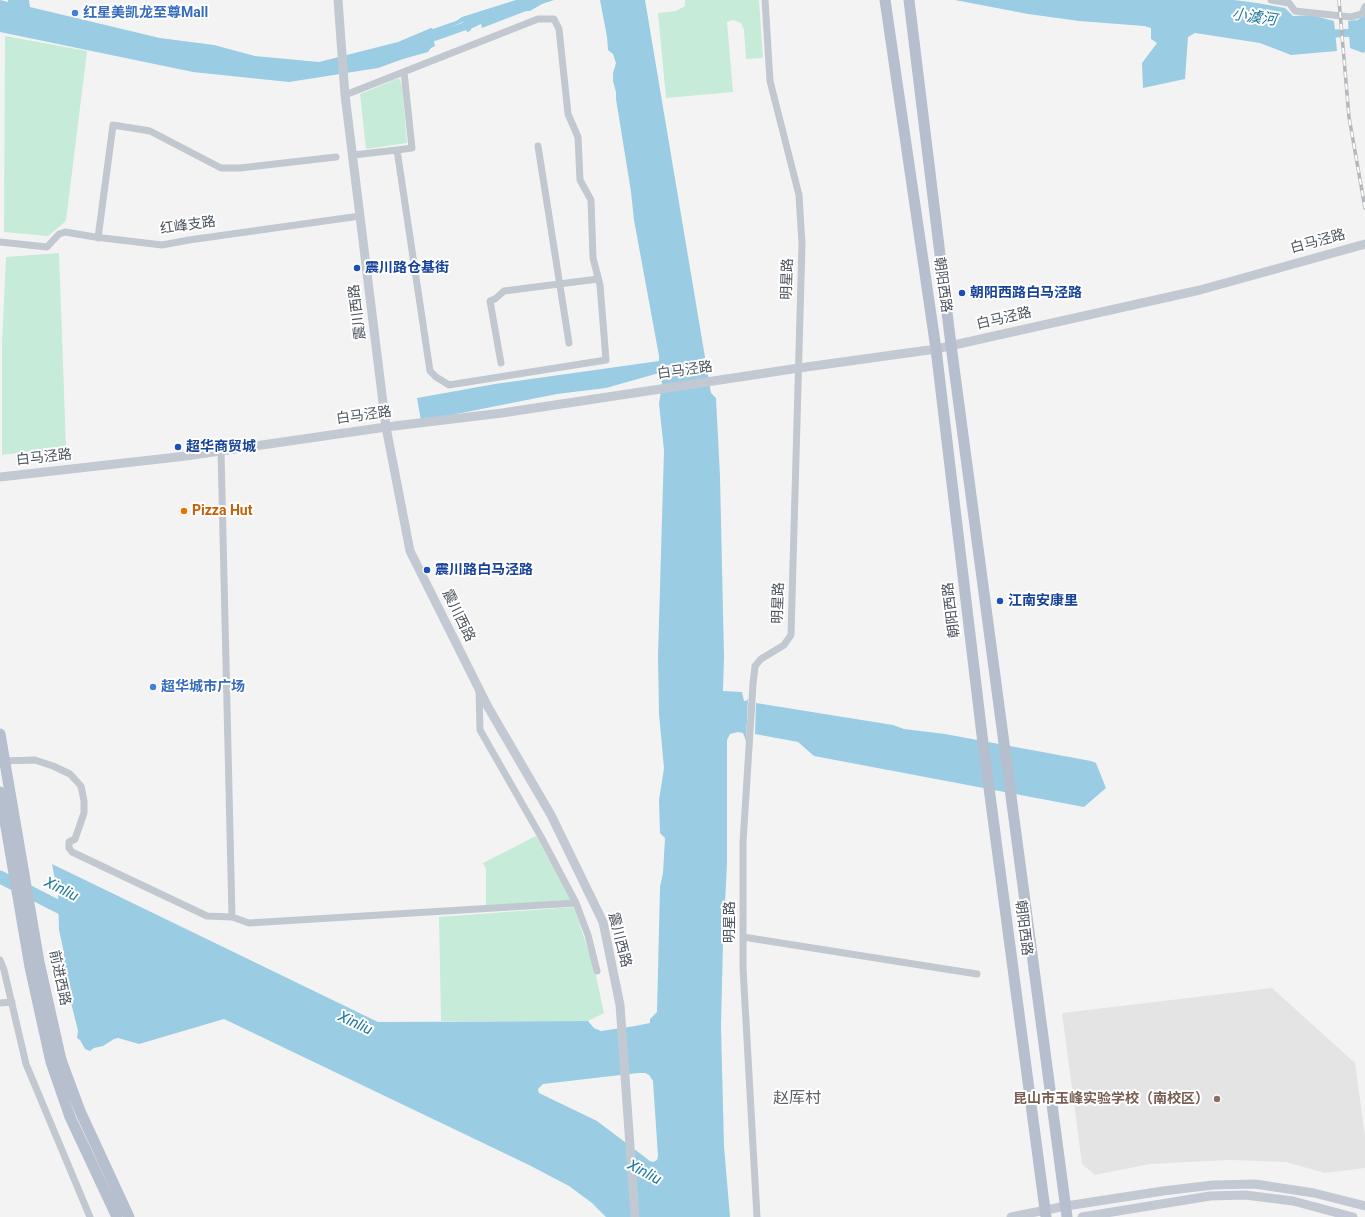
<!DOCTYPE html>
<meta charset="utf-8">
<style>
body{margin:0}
canvas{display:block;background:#f4f3f3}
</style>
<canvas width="1365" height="1217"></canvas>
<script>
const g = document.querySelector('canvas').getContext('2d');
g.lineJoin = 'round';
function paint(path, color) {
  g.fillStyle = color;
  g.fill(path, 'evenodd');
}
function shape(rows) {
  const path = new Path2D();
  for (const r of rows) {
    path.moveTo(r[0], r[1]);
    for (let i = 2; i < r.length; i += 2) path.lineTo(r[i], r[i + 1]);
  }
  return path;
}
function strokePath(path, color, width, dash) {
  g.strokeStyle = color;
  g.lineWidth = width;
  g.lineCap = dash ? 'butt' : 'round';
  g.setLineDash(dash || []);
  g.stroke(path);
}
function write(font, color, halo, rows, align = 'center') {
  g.font = font + ' Roboto,"Noto Sans SC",sans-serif';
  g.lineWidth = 4;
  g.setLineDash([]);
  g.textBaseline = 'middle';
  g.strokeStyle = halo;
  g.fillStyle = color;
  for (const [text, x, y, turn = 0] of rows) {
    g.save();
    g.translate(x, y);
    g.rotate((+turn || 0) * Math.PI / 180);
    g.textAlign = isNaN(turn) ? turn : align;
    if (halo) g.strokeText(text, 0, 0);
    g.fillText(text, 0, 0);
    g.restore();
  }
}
paint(shape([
 [1272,988,1355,1063,1365,1136,1365,1168,1325,1173,1286,1162,1230,1160,1150,1164,1095,1175,1082,1164,1062,1013]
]), '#e5e4e4');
paint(shape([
 [685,0,759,0,763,58,746,59,744,30,741,23,733,20,727,22,733,92,666,98,658,13,676,11,685,6],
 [5,36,87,51,66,221,48,236,4,232],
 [399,78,402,86,407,143,366,149,360,94],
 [59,253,66,447,2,455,2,343,6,257],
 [536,836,571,900,486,906,486,869,483,863],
 [574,907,595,971,604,1013,588,1021,441,1021,439,917]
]), '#c7ebd9');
paint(shape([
 [0,0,8,2,8,0,29,0,30,7,160,38,214,45,255,56,319,62,398,42,431,28,433,29,456,21,462,17,516,0,554,0,542,4,530,11,526,11,482,28,481,24,472,28,470,31,467,32,463,22,432,35,435,46,431,48,428,52,403,59,378,68,289,82,193,72,0,32],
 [600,0,645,0,711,393,716,398,720,476,724,657,723,691,742,692,744,701,746,701,748,699,746,741,743,733,738,732,730,734,727,740,727,864,723,943,721,1026,724,1146,730,1217,606,1217,592,1203,569,1186,529,1165,224,1019,139,1044,118,1038,114,1039,103,1046,94,1048,90,1051,85,1049,80,1040,77,1038,78,1031,62,966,64,961,64,953,59,930,58,895,52,864,378,1022,588,1021,594,1028,601,1031,635,1026,650,1023,650,1019,657,1012,660,887,663,873,665,838,660,833,659,800,664,768,659,714,658,656,664,450,659,404,662,384,661,376,659,373,606,388,557,394,421,421,417,398,495,384,659,361,659,356,634,220,631,192,616,99,616,92,613,81,613,73,616,63,613,54,608,50,607,37],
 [638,1073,645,1073,649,1075,653,1081,658,1156,657,1160,653,1162,650,1161,597,1121,539,1093,538,1089,543,1084],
 [955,0,1234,0,1257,3,1285,8,1293,16,1311,15,1334,21,1337,51,1291,55,1260,43,1195,33,1188,37,1185,79,1143,88,1142,63,1157,43,1151,39,1151,28,1144,26,1079,21,1028,14],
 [1365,14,1365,52,1363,53,1350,48,1348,21,1358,20],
 [756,703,893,725,904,729,945,734,1091,761,1096,763,1106,788,1084,807,814,756,798,742,755,734]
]), '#9acde3');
strokePath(shape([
 [1326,34,1365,32],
 [423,41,474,23]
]), '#9acde3', 8);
strokePath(shape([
 [0,877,73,914]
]), '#9acde3', 13);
strokePath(shape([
 [1271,0,1289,3,1295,11,1351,17,1362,14,1365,7],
 [345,95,538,19,554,19,559,29,568,114,578,137,580,180,591,200,593,258,600,285,606,360,449,385,436,377,430,371,397,150,353,155],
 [538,146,569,343],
 [397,150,412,148,404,72],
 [98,238,113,125,150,131,221,168,240,168,336,157],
 [0,242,47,247,59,234,65,232,95,237,162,245,189,240,360,216],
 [501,363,490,301,495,299,504,291,598,279],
 [479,690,480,730,540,835,576,903,588,935,597,971],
 [1,761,35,760,53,766,70,774,81,786,84,801,84,813,75,839,69,842,69,848,72,852,207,916,232,917,221,451],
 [232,917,249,923,576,903],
 [743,937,977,974],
 [0,960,4,970,26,1064,90,1217],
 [0,1003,12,1002],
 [757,1217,743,968,743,842,753,684,755,666,761,659,784,645,791,635,802,244,799,195,770,81,765,0]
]), '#c2c8cf', 7);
strokePath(shape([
 [338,0,345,95,386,427,410,551,488,707,551,815,603,922,620,1005,635,1217],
 [0,477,186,456,386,427,502,413,799,368,936,349,1200,290,1365,244],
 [1011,1217,1066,1206,1163,1191,1213,1185,1255,1184,1314,1193,1365,1206],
 [1082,1217,1210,1196,1245,1195,1293,1201,1353,1217]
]), '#c3c9d3', 9);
strokePath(shape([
 [885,0,936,349,982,735,1046,1217],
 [909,0,951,345,1067,1217],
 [0,792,30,967,51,1062,70,1117,117,1217],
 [61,1060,80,1111,129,1217]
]), '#b6bfcd', 11);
const rail = shape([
 [1339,0,1349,117,1365,208]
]);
strokePath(rail, '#b5b7bc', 3.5);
strokePath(rail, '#fff', 2, [6]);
strokePath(shape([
 [0,734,39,962,61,1060]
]), '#b6bfcd', 11);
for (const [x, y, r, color] of [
 [75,13,4,"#3f7fe0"],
 [357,268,4,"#1a4fb4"],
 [962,293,4,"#1a4fb4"],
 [178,447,4,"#1a4fb4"],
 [184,511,4,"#e8710a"],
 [427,570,4,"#1a4fb4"],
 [1000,601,4,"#1a4fb4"],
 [153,687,4,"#3f7fe0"],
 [1217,1099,4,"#8d6e63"]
]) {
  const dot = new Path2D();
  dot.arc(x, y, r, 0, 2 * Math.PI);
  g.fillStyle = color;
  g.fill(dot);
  strokePath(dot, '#fff', 1.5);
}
write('bold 14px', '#366cbe', '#fff', [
 ["红星美凯龙至尊Mall",83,13],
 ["超华城市广场",161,687]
], 'left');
write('14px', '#4c545e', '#fff', [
 ["红峰支路",188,226,-8],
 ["白马泾路",1318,242,-15],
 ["明星路",788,279,-88],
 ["朝阳西路",942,285,82],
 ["震川西路",358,312,-97],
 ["白马泾路",1004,319,-13],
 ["白马泾路",685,371,-8],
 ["白马泾路",364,416,-8],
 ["白马泾路",44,458,-6],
 ["明星路",779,603,-88],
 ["朝阳西路",952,610,-97],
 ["震川西路",458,616,64],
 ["明星路",730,922,-90],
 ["朝阳西路",1023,928,83],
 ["震川西路",619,940,76],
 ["前进西路",59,978,78]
]);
write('bold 14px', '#164399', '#fff', [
 ["震川路仓基街",365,268],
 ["朝阳西路白马泾路",970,293],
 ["超华商贸城",186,447],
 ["震川路白马泾路",435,570],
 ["江南安康里",1008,601]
], 'left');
write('bold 14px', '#c56008', '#fff', [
 ["Pizza Hut",192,511]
], 'left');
write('bold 14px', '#785e54', '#fff', [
 ["昆山市玉峰实验学校（南校区）",1209,1099]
], 'right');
write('italic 15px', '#1e789f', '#fff', [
 ["小澞河",1254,18,8],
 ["Xinliu",61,890,27],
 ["Xinliu",355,1024,25],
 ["Xinliu",644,1173,28]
]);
write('16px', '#5f6266', '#fff', [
 ["赵厍村",797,1099]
]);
</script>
